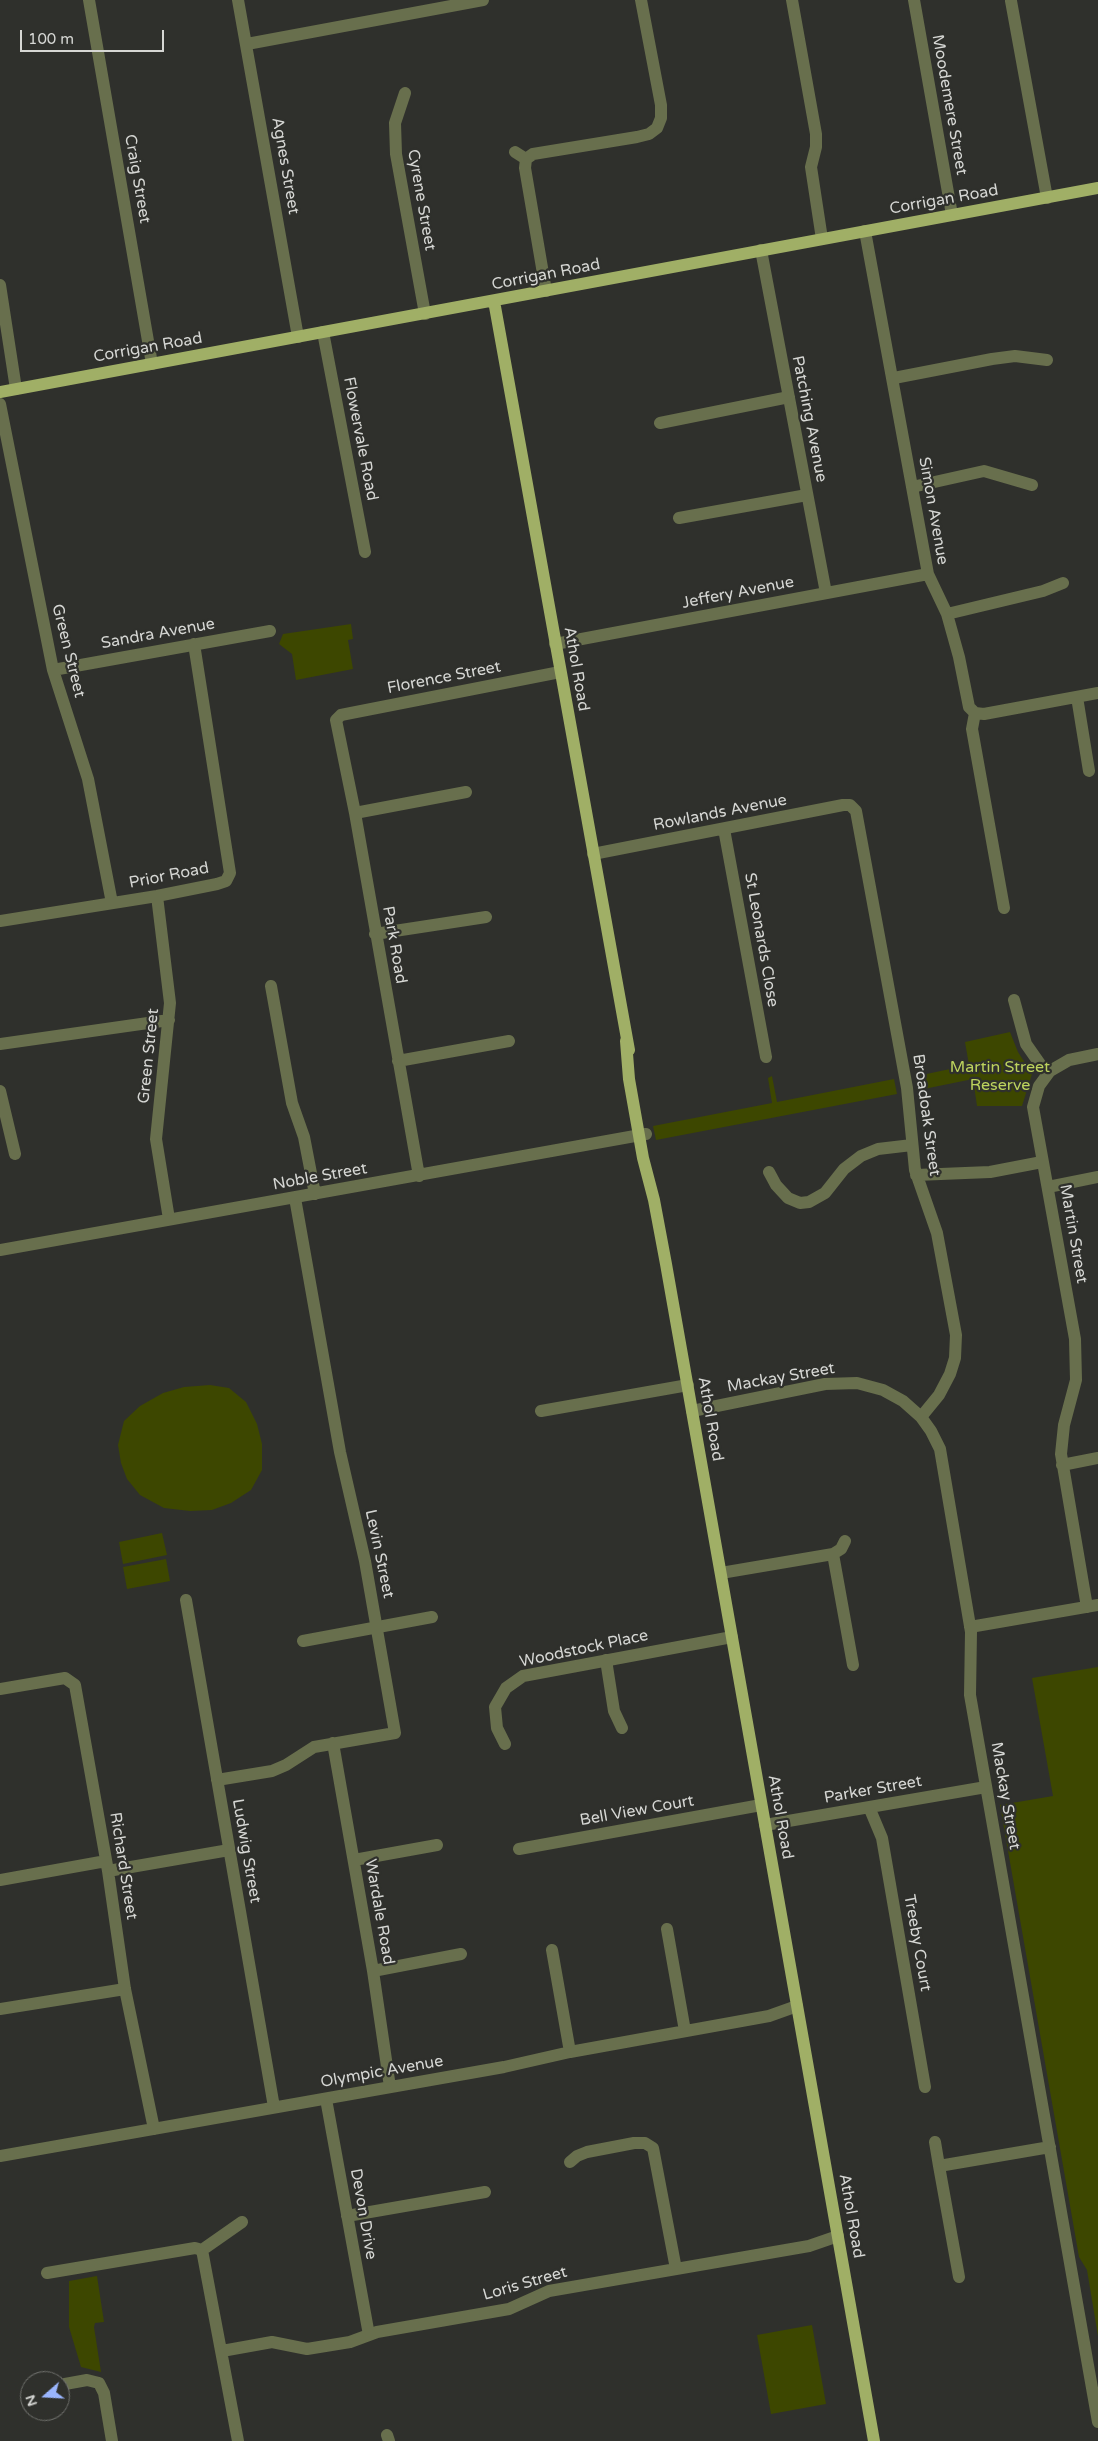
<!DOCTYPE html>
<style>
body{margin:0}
#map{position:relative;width:1098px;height:2441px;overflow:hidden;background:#2f302c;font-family:"Varela Round",sans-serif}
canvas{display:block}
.north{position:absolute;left:20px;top:2371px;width:50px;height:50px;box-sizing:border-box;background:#2f302c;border:1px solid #72736f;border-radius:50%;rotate:251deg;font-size:14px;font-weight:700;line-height:20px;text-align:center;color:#d6d7d4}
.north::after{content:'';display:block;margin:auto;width:18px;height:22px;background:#9ab5fd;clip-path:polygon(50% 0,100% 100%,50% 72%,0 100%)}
.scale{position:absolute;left:20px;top:30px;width:144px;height:22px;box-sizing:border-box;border:2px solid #d6d7d4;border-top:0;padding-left:6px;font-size:15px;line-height:18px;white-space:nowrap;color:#d6d7d4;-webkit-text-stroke:4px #2f302c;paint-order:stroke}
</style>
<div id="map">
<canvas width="1098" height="2441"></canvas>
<div class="north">N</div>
<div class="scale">100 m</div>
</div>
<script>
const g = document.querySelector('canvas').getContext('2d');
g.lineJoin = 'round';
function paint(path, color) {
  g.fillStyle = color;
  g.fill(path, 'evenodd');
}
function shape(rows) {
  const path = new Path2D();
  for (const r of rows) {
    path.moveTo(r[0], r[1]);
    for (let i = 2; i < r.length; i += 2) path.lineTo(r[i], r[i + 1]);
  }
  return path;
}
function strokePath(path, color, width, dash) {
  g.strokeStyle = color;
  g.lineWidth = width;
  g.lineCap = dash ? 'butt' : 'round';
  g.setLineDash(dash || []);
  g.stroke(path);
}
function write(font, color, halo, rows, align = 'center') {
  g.font = font + ' "Varela Round",sans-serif';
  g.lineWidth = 4.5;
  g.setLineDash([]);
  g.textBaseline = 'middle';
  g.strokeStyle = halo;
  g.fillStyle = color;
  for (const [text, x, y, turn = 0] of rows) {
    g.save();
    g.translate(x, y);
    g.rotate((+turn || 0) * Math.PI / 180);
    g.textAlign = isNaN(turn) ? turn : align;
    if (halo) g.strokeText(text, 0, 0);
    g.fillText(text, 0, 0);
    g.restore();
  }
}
paint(shape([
 [351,624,353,639,348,640,353,669,296,680,292,654,279,644,283,634],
 [1010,1032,1018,1052,1032,1074,1022,1106,977,1106,973,1079,919,1090,917,1076,969,1065,965,1042],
 [772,1076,777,1102,894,1079,897,1094,656,1140,653,1126,772,1103,768,1078],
 [210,1385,229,1388,246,1402,257,1424,262,1444,262,1470,251,1490,231,1503,212,1510,190,1511,164,1508,140,1495,127,1479,121,1463,118,1445,124,1421,140,1406,163,1393,184,1387],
 [162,1533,167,1555,123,1564,119,1542],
 [166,1559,170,1581,127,1589,123,1567],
 [1098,1667,1098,2336,1087,2270,1079,2257,1000,1805,1053,1796,1032,1678],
 [97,2276,104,2322,95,2323,94,2327,101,2372,81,2367,69,2327,69,2281],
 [812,2325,826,2404,771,2414,757,2335]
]), '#3d4700');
strokePath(shape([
 [89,0,152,364],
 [238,0,298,337],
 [792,0,816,134,816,147,811,167,822,239],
 [914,0,952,215],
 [1011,1,1047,198],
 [247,44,483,0],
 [405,93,395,123,396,154,425,314],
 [515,152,526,159],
 [865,231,928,574,947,614,959,657,969,707,975,713,972,729,1004,908],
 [761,250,826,593],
 [0,285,16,389],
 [546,291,525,168,526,159,533,154,637,137,649,134,657,128,661,118,661,105,641,0],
 [323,332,365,552],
 [894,378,992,359,1015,356,1047,360],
 [0,404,53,670,88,779,112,903],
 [660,423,789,397],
 [912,487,984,471,1032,485],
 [679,518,807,495],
 [947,614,1043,591,1063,583],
 [555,644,928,574],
 [53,670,270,631],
 [1077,697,1089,771],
 [975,713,984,714,1098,693],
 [355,813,466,792],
 [724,829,766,1057],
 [593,854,843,805,850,805,856,811,907,1088,915,1170,937,1233,956,1335,955,1358,950,1374,939,1395,921,1417],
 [157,896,170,1003,156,1139,169,1219],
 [0,921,157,896,217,884,226,881,230,873,194,644],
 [375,934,486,917],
 [271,986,292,1103,304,1137,315,1194],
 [1014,1000,1026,1044,1047,1074],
 [0,1044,169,1020],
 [398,1061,509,1041],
 [0,1091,15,1154],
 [769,1172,776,1185,788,1198,800,1203,809,1202,825,1193,844,1169,861,1156,878,1149,912,1145],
 [916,1175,990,1172,1042,1162],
 [419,1176,355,813,336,720,341,715,351,713,560,672],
 [1048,1187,1098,1177],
 [0,1250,646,1134],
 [541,1411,688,1385],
 [692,1411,825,1384,857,1383,883,1390,903,1401,921,1417,931,1431,940,1449,971,1632,970,1695,1098,2422],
 [1062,1465,1098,1458],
 [833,1554,841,1549,845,1541],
 [721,1573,833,1554,853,1665],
 [186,1600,274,2107],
 [1087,1607,1061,1454,1064,1425,1076,1380,1075,1339,1033,1107,1039,1086,1050,1071,1069,1060,1098,1054],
 [970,1627,1098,1605],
 [303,1641,432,1617],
 [606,1660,614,1711,622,1728],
 [0,1689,65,1678,75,1685,108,1871,125,1989,154,2129],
 [333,1743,373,1971,390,2087],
 [505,1744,497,1728,495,1707,506,1688,523,1676,732,1637],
 [217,1780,272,1771,286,1765,314,1747,395,1733,365,1561,340,1452,295,1198],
 [869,1807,882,1838,925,2087],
 [765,1825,986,1787],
 [519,1849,761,1805],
 [354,1860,437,1845],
 [108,1871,229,1850],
 [0,1880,106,1861],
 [667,1929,685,2031],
 [552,1950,570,2052],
 [373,1971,461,1954],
 [0,2009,125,1989],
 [326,2099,369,2335],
 [935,2142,939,2166],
 [0,2156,504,2067,570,2052,769,2016,797,2006],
 [570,2162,577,2156,587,2152,634,2143,645,2143,653,2148,676,2269],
 [347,2216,485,2192],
 [202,2250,238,2441],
 [47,2273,195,2248,202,2250,242,2222],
 [959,2277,939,2166,1050,2147],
 [222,2351,272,2342,307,2349,350,2342,377,2332,509,2309,549,2291,809,2246,838,2236],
 [65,2384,87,2380,99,2383,104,2393,112,2441],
 [387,2435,389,2441]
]), '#686f4d', 12);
strokePath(shape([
 [494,301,629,1050],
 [0,392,1098,188],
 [626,1041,629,1079,643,1158,654,1200,666,1264,874,2441]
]), '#a0af66', 12);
write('16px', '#d6d7d4', '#2f302c', [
 ["Moodemere Street",949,105,80],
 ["Agnes Street",285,166,80],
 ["Craig Street",137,179,80],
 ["Cyrene Street",421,200,80],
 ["Corrigan Road",944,200,-10],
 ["Corrigan Road",546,275,-11],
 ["Corrigan Road",148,348,-10],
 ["Patching Avenue",809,419,79],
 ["Flowervale Road",360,439,79],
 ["Simon Avenue",933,511,80],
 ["Jeffery Avenue",738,593,-11],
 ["Sandra Avenue",158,634,-10],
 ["Green Street",68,651,76],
 ["Athol Road",576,669,80],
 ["Florence Street",444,678,-11],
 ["Rowlands Avenue",720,813,-11],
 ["Prior Road",169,876,-11],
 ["St Leonards Close",761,940,80],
 ["Park Road",394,945,80],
 ["Green Street",149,1056,-84],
 ["Broadoak Street",926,1115,82],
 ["Noble Street",320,1177,-10],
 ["Martin Street",1073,1234,80],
 ["Mackay Street",781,1378,-10],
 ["Athol Road",710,1419,80],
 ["Levin Street",379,1554,78],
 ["Woodstock Place",584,1649,-12],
 ["Parker Street",873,1790,-10],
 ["Mackay Street",1005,1796,80],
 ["Bell View Court",637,1811,-10],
 ["Athol Road",780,1817,80],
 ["Ludwig Street",246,1851,80],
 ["Richard Street",123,1866,81],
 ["Wardale Road",379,1912,80],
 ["Treeby Court",917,1943,80],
 ["Olympic Avenue",382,2072,-10],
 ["Devon Drive",363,2214,80],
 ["Athol Road",851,2216,80],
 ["Loris Street",525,2284,-16]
]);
write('16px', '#bdd35d', '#2f302c', [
 ["Martin Street",1000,1068],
 ["Reserve",1000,1086]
]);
</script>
